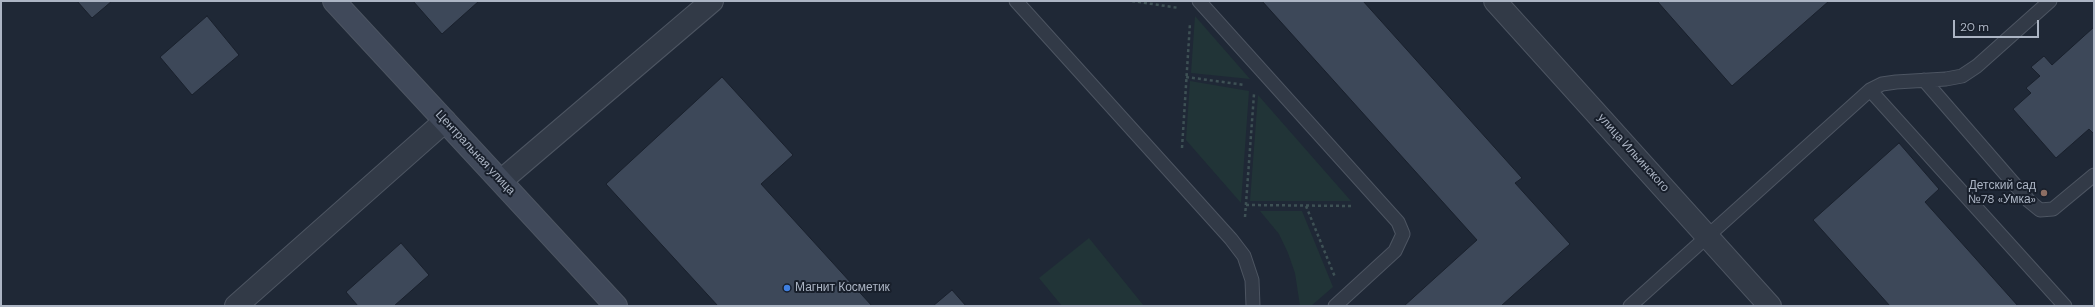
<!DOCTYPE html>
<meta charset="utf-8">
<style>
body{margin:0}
#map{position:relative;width:2095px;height:307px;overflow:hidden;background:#1f2836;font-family:"DM Sans",sans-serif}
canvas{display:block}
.frame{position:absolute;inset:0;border:2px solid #acb5c4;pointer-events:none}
.scale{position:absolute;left:1953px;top:20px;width:86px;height:18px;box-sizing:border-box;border:2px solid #acb5c4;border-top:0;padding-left:5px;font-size:12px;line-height:14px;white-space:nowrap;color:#acb5c4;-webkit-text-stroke:3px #181f2b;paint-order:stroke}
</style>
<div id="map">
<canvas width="2095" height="307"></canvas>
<div class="frame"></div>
<div class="scale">20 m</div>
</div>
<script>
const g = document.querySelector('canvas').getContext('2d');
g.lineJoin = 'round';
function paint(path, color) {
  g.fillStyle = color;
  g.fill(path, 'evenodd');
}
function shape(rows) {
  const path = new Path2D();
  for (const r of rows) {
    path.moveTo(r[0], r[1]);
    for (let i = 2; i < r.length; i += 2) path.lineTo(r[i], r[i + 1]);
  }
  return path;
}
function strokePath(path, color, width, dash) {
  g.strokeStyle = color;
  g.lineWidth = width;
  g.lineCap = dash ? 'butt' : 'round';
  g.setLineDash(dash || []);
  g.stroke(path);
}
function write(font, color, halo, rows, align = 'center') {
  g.font = font + ' "DM Sans",sans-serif';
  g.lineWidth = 4;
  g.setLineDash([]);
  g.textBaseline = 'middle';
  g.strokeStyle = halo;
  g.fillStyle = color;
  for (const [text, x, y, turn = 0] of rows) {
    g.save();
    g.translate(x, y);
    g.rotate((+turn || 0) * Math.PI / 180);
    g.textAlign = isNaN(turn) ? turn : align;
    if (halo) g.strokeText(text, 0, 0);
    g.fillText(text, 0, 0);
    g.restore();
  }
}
paint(shape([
 [1195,16,1250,79,1191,73],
 [1190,81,1249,91,1241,203,1186,140],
 [1258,95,1351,201,1250,201],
 [1260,211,1302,211,1333,287,1311,306,1300,306,1295,273,1288,253,1279,234],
 [1089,238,1144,306,1062,306,1039,278]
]), '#213437');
const building = shape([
 [77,1,112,1,92,18,77,1],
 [413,1,479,1,442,34,413,1],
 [1262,1,1363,1,1522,178,1515,183,1570,244,1501,306,1404,306,1477,240,1262,1],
 [1657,1,1829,1,1732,86,1657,1],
 [207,16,239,55,192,95,160,57,207,16],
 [2094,27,2094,134,2089,129,2056,158,2013,109,2031,93,2026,88,2040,76,2031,67,2044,56,2052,65,2094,27],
 [722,77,793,155,761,184,872,306,718,306,606,184,722,77],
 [1899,143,1939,189,1925,202,2018,306,1890,306,1813,220,1899,143],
 [401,243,429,275,394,306,358,306,346,292,401,243],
 [952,290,966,306,933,306,952,290]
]);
paint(building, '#3d4859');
strokePath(building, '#1a212d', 1);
const lane = shape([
 [1016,1,1231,239,1244,256,1252,280,1253,306],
 [1199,1,1398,222,1403,234,1395,251,1335,306],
 [1924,80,2029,201,2040,210,2053,209,2094,175],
 [1870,90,2065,306],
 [1630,306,1870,90,1882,84,1896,82,1946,79,1962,76,1977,66,2050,1]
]);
const street = shape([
 [1495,1,1770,306],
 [502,180,712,1],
 [236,306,445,121]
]);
const secondary = shape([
 [334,1,616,306]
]);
strokePath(lane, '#4d5562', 15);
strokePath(street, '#4d5562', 24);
strokePath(secondary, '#4d5562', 24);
strokePath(shape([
 [1132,1,1179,8],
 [1186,77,1245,85],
 [1182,148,1190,23],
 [1246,205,1353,206],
 [1306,206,1335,277],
 [1245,217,1254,94]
]), '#3e5155', 2.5, [3, 3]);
strokePath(lane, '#323a47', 13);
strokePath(street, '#323a47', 22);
strokePath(secondary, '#40495a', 22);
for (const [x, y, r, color] of [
 [2044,193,4,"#8d6e63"],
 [787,288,4,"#3f7fe0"]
]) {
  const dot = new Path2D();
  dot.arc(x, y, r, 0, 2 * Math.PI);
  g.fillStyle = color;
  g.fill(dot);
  strokePath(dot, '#181f2b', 1.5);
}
write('12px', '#acb5c4', '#181f2b', [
 ["Центральная улица",475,153,47],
 ["улица Ильинского",1633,153,48]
]);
write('12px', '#acb5c4', '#181f2b', [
 ["Детский сад",2036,186],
 ["№78 «Умка»",2036,200],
 ["Магнит Косметик",795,288,"left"]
], 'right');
</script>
